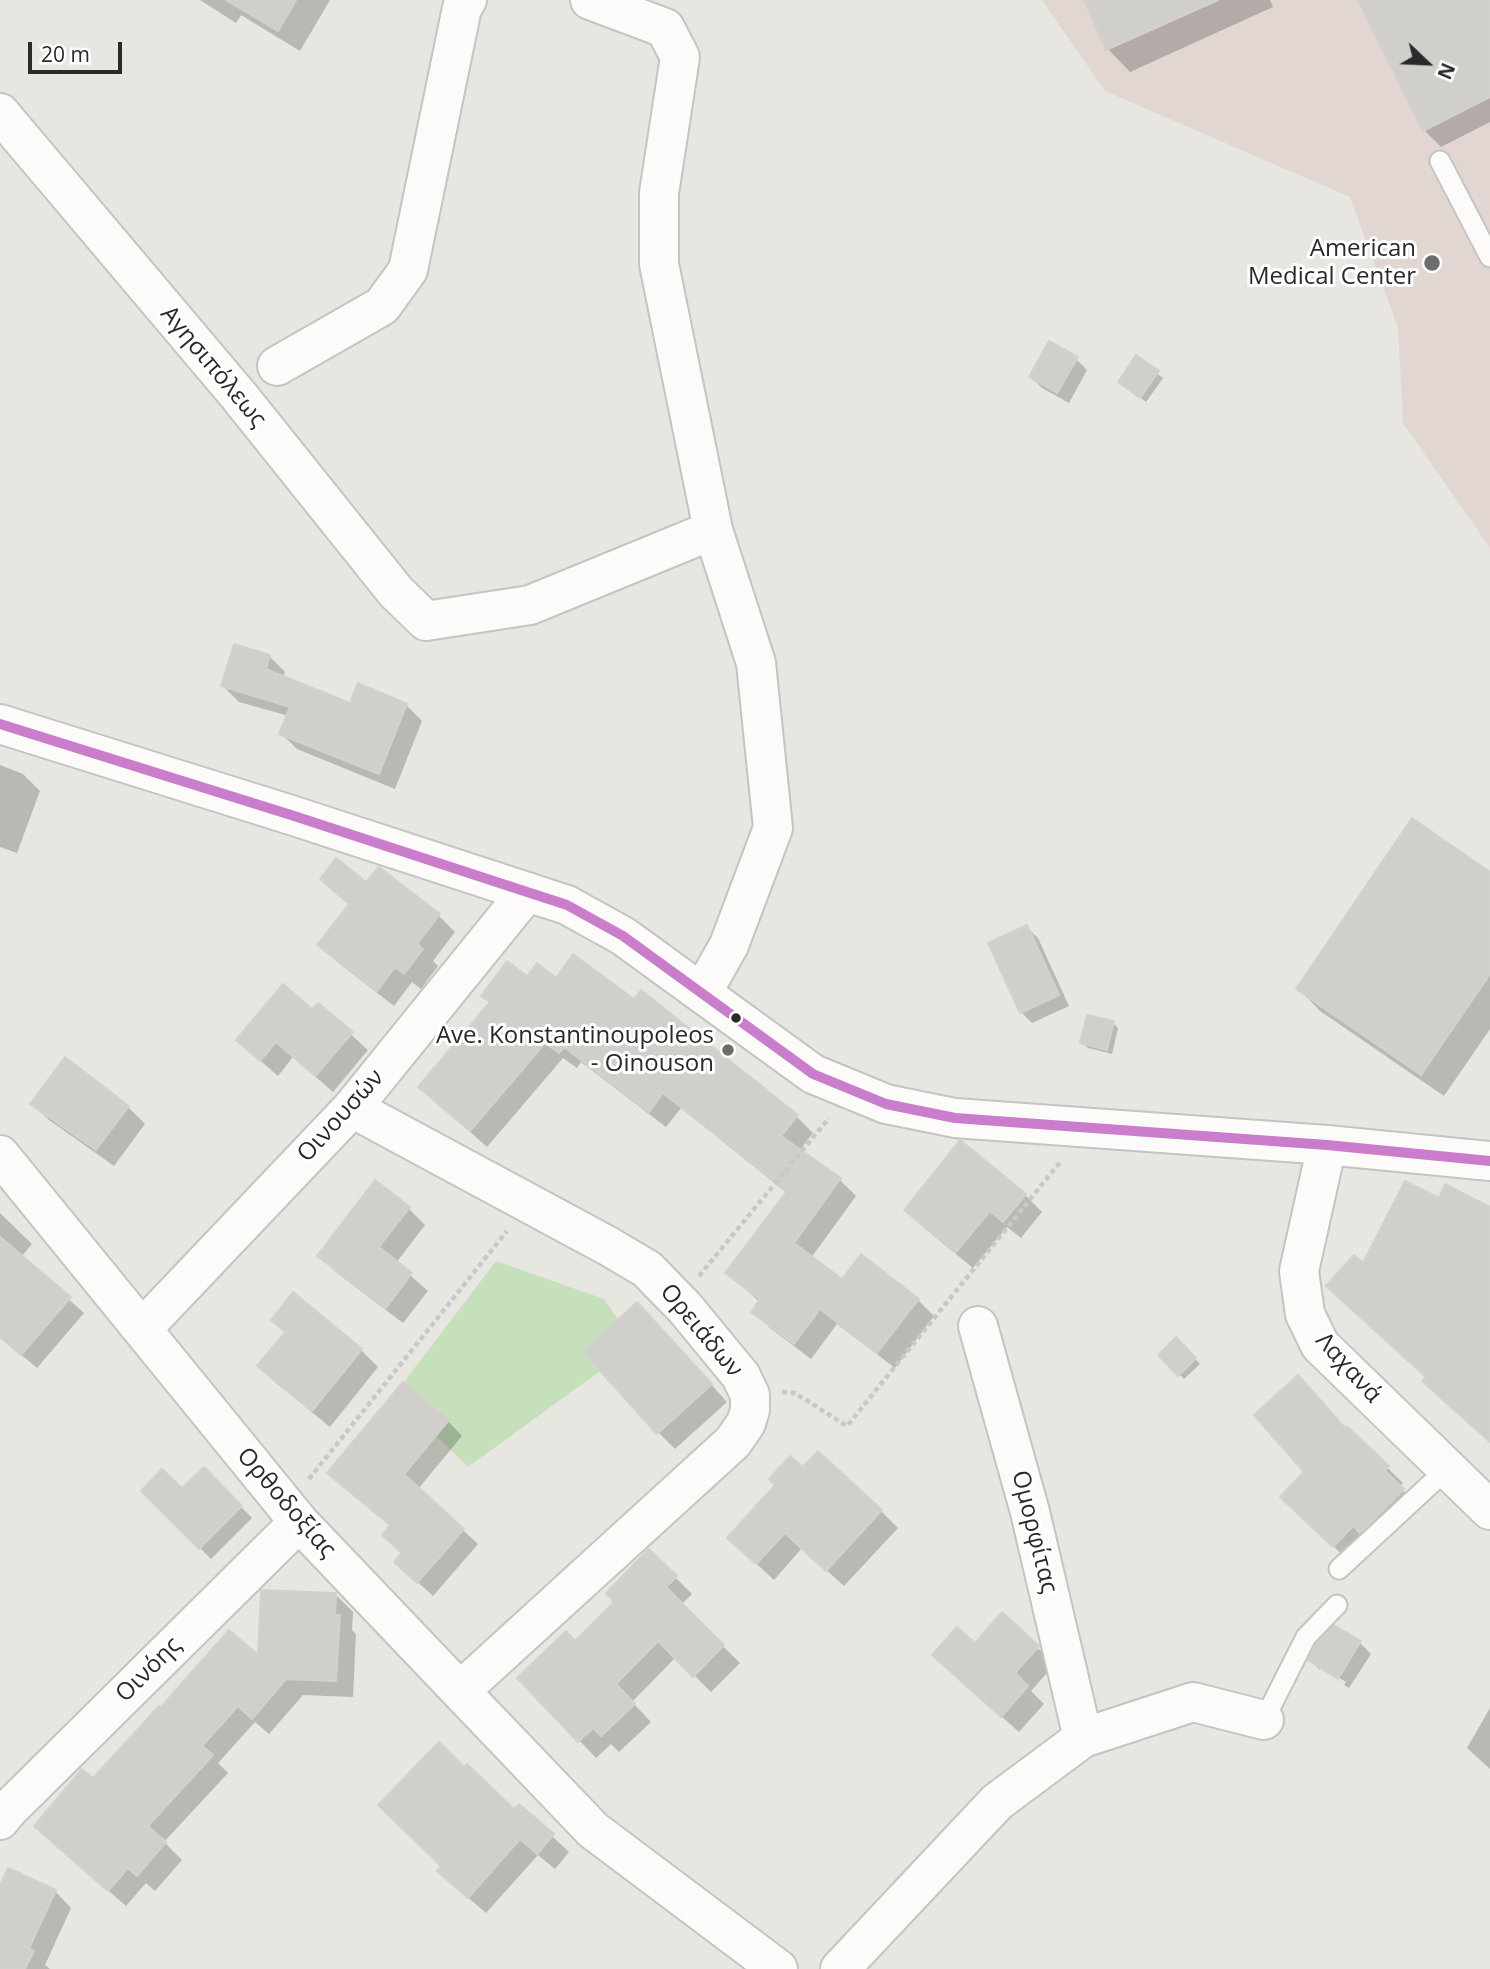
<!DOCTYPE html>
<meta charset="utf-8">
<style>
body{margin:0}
#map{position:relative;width:1490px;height:1969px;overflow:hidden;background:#e8e6e0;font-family:"Open Sans",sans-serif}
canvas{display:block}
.north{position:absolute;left:1392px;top:28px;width:70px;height:70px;-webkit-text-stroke:5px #fff;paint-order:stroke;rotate:113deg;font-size:19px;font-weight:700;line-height:28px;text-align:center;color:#2a2a2a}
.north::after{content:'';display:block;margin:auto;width:24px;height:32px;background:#2a2a2a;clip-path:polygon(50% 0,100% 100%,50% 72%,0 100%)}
.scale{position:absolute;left:28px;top:42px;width:94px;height:32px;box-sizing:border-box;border:4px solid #2a2a2a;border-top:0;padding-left:9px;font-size:21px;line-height:24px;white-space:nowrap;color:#2a2a2a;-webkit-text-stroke:5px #fff;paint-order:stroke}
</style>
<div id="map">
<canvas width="1490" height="1969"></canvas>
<div class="north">N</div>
<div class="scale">20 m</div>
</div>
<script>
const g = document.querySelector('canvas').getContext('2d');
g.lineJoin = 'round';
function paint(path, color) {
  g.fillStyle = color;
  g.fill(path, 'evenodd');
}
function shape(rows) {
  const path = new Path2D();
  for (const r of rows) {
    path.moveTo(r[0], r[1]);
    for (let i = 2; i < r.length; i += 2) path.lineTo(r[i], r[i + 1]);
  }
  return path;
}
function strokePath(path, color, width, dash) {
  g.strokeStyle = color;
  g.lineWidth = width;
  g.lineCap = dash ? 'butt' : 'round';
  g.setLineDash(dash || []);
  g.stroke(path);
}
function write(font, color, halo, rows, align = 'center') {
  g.font = font + ' "Open Sans",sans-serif';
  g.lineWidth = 6;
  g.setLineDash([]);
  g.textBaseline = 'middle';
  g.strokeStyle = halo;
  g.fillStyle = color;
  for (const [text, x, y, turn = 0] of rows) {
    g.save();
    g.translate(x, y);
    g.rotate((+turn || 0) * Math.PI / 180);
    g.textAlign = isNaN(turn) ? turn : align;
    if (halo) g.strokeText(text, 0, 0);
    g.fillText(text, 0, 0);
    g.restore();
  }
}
paint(shape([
 [1042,0,1490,0,1490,548,1403,423,1398,328,1350,197,1105,91]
]), '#e1d6d2');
paint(shape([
 [496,1261,604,1299,636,1345,468,1467,394,1395]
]), '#c6e0bc');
paint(shape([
 [200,0,330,0,300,51,241,15,236,23],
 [1086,0,1270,0,1273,7,1130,72,1108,49],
 [1360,0,1490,0,1490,122,1441,147,1424,130],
 [1136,358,1163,378,1146,402,1120,382],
 [1076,359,1087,370,1069,403,1042,388,1031,377],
 [269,656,285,672,283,678,351,705,406,705,422,721,395,789,297,749,282,734,289,716,239,702,223,686],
 [0,765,23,774,40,791,17,853,0,847],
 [379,869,439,916,455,932,433,961,438,966,421,989,412,982,394,1006,336,961,320,945,350,905,322,879,367,884],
 [1490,874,1490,1029,1444,1096,1320,1011,1298,988],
 [1026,927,1038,938,1069,1006,1032,1023,1021,1012],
 [527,978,556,980,635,1001,641,993,797,1117,813,1133,799,1151,839,1179,856,1196,811,1258,842,1281,918,1300,934,1316,895,1368,837,1324,811,1359,770,1328,753,1311,760,1302,727,1273,787,1193,681,1108,666,1127,581,1062,577,1068,563,1058,487,1147,420,1087,491,1003,484,996],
 [318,1005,368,1050,333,1092,293,1057,278,1076,255,1056],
 [1113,1023,1118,1028,1112,1054,1088,1048,1082,1043],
 [32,1104,128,1107,145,1124,114,1166,49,1120],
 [961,1143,1025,1195,1042,1212,1021,1238,1007,1227,973,1268,923,1227,906,1210],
 [408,1208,425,1225,396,1263,428,1291,403,1323,336,1272,320,1256],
 [0,1213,32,1244,21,1257,84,1313,37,1368,0,1337],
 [293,1295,361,1350,378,1367,330,1427,276,1383,259,1366,287,1333],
 [654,1321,727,1402,675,1449,658,1432],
 [1176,1339,1200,1364,1184,1379,1160,1355],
 [448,1421,462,1436,418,1489,478,1544,433,1596,411,1576,391,1527,329,1473],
 [1347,1428,1403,1483,1399,1487,1418,1505,1349,1561,1297,1512],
 [204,1469,252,1518,211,1559,143,1491,182,1491],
 [803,1470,881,1511,898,1528,844,1586,802,1548,774,1580,746,1554],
 [649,1551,692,1594,681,1605,740,1663,711,1692,676,1657,632,1702,651,1722,619,1752,611,1744,596,1758,520,1678,575,1643,617,1602],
 [336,1595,353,1612,352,1630,356,1634,353,1697,303,1695,269,1734,255,1722,218,1763,228,1773,164,1842,182,1860,155,1891,146,1883,126,1906,53,1842,93,1781,259,1659],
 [1002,1615,1055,1664,1031,1691,1044,1704,1019,1732,951,1671],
 [1360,1643,1371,1654,1349,1688,1320,1670,1344,1685,1346,1682,1320,1666,1320,1670,1310,1660],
 [1490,1708,1490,1769,1467,1748],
 [520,1806,569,1852,555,1869,538,1855,486,1913,456,1887],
 [0,1889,55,1891,71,1908,45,1965,50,1969,0,1969]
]), '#0003');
const building = shape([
 [226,0,296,0,278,31,226,0],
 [1084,0,1218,0,1106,50,1084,0],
 [1358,0,1490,0,1490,97,1423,131,1358,0],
 [1049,341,1078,357,1057,393,1029,377,1049,341],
 [1136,355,1159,371,1140,398,1118,382,1136,355],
 [234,644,270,655,266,669,350,703,358,683,407,704,379,774,279,734,290,707,221,686,234,644],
 [1412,818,1490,872,1490,974,1421,1075,1296,989,1412,818],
 [336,858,366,882,379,867,440,914,417,944,423,949,404,974,395,967,377,991,317,945,349,904,320,879,336,858],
 [1027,925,1059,995,1020,1013,988,943,1027,925],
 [573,954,634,999,641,990,798,1115,781,1136,841,1178,794,1243,842,1279,861,1254,919,1299,877,1353,820,1309,794,1344,751,1312,760,1299,725,1273,787,1191,663,1093,649,1112,564,1047,559,1053,545,1043,470,1131,418,1087,490,1002,481,996,507,961,527,976,537,963,556,978,573,954],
 [283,984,312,1009,318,1003,353,1032,315,1076,276,1042,260,1061,236,1040,283,984],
 [1087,1015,1114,1021,1107,1050,1080,1043,1087,1015],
 [65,1057,129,1106,96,1150,30,1104,65,1057],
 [960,1140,1026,1194,1003,1222,990,1211,956,1252,904,1210,960,1140],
 [375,1180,410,1207,379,1247,412,1273,386,1308,317,1256,375,1180],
 [1405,1181,1439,1198,1445,1184,1490,1207,1490,1442,1422,1381,1426,1377,1326,1286,1354,1255,1363,1263,1405,1181],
 [0,1237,71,1297,21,1355,0,1337,0,1237],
 [293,1292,362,1349,312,1411,257,1366,285,1332,271,1320,293,1292],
 [637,1302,712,1384,657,1434,583,1352,637,1302],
 [1176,1337,1196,1358,1178,1376,1158,1355,1176,1337],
 [1298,1375,1345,1428,1347,1426,1389,1466,1385,1471,1404,1489,1360,1533,1353,1526,1333,1547,1280,1497,1304,1472,1254,1415,1298,1375],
 [403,1382,449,1420,404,1474,464,1529,417,1583,394,1562,402,1553,382,1535,390,1525,327,1473,403,1382],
 [818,1451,882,1510,826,1571,785,1533,756,1564,727,1538,775,1485,769,1479,790,1456,803,1467,818,1451],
 [204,1467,242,1506,199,1549,141,1491,162,1469,182,1488,204,1467],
 [649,1549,677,1576,666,1587,724,1645,693,1677,658,1641,616,1684,635,1704,601,1736,593,1728,578,1742,517,1678,566,1631,575,1641,614,1602,606,1593,649,1549],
 [261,1590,336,1593,335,1615,340,1615,336,1681,286,1679,252,1719,238,1706,202,1746,213,1755,148,1826,166,1842,137,1876,128,1868,108,1891,34,1826,82,1769,93,1778,159,1706,161,1707,229,1630,258,1655,261,1590],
 [1002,1612,1039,1646,1015,1673,1028,1686,1001,1717,932,1655,957,1627,975,1643,1002,1612],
 [1334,1625,1361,1641,1338,1679,1308,1660,1316,1644,1334,1625],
 [439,1742,464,1767,467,1764,514,1809,519,1804,554,1834,537,1854,520,1839,468,1898,437,1871,441,1866,378,1805,439,1742],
 [8,1868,56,1890,29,1948,34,1951,25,1969,0,1969,0,1885,8,1868]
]);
paint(building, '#d1cfcb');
strokePath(building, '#d3d1cc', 2);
const lane = shape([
 [1440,161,1490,257],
 [1339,1569,1447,1469],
 [1264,1720,1306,1637,1337,1605]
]);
const street = shape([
 [590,0,665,28,680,57,659,193,659,264,713,530,756,663,773,828,729,945,702,993],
 [0,113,239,396,396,592,426,621,530,605,713,530],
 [277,366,382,306,408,270,462,8,467,0],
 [352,1108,608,1246,647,1269,685,1308,741,1376,750,1395,750,1410,746,1423,733,1442,460,1691],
 [1327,1145,1299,1271,1305,1314,1320,1345,1490,1510],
 [0,1155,299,1522,460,1691,593,1830,778,1969],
 [978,1326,1030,1512,1083,1738],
 [142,1329,352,1108,527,892],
 [0,1820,9,1809,299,1522],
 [840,1969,997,1802,1083,1738,1193,1702,1264,1720]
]);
const secondary = shape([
 [0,724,291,815,567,905,623,936,813,1074,886,1104,955,1118,1327,1145,1490,1161]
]);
strokePath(lane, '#c5c4c4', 23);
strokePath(street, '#c5c4c4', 42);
strokePath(secondary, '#c5c4c4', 42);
strokePath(shape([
 [699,1276,829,1118],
 [782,1392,795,1393,847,1426,1061,1161],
 [309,1479,507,1231]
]), '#c8c8c7', 4.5, [5, 3.5]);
strokePath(lane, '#fcfbfa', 19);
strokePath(street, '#fcfbfa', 38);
strokePath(secondary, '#fcfbfa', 38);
strokePath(shape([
 [0,724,291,815,567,905,623,936,813,1074,886,1104,955,1118,1327,1145,1490,1161]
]), '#ca7dca', 10);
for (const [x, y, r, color] of [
 [1432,263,9,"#6c6c6a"],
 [736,1018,6,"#2a2a2a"],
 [728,1050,7,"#6c6c6a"]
]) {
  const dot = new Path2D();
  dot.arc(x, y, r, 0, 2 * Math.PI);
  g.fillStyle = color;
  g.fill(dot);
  strokePath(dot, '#fff', 2.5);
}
write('24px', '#2a2a2a', '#fff', [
 ["American",1416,249],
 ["Medical Center",1416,277],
 ["Ave. Konstantinoupoleos",714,1036],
 ["- Oinouson",714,1064]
], 'right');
write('24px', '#2a2a2a', '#fff', [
 ["Αγησιπόλεως",213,367,50],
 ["Οινουσών",341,1116,-48],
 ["Ορειάδων",701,1331,50],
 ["Λαχανά",1348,1368,48],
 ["Ορθοδοξίας",286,1503,49],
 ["Ομορφίτας",1034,1532,76],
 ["Οινόης",149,1670,-45]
]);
</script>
